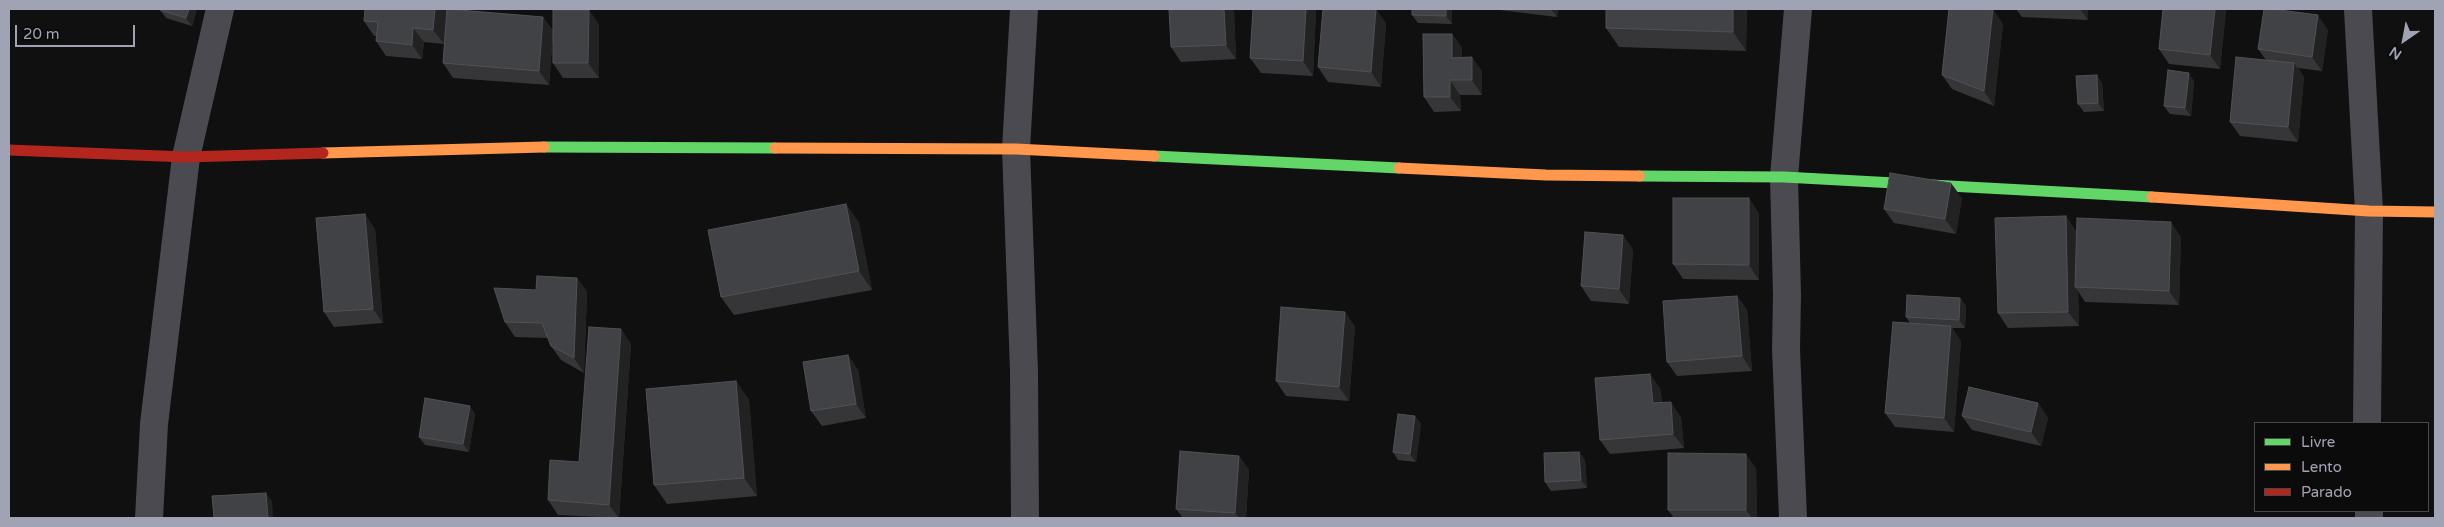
<!DOCTYPE html>
<style>
body{margin:0}
#map{position:relative;width:2444px;height:527px;overflow:hidden;background:#101010;font-family:"Varela Round",sans-serif}
canvas{display:block}
.frame{position:absolute;inset:0;border:10px solid #a0a3b3;pointer-events:none}
.legend{position:absolute;left:2254px;top:422px;width:175px;height:90px;box-sizing:border-box;background:#0b0b0c;border:1px solid #47484f;margin:0;padding:6px 9px;list-style:none;font-size:15px;color:#a0a3b3}
.legend li{display:flex;align-items:center;gap:10px;height:25px}
.legend b{width:25px;border:1px solid #47484f}
.north{position:absolute;left:2379px;top:15px;width:50px;height:50px;-webkit-text-stroke:4px #0b0b0c;paint-order:stroke;rotate:213deg;font-size:14px;font-weight:700;line-height:20px;text-align:center;color:#a0a3b3}
.north::after{content:'';display:block;margin:auto;width:18px;height:22px;background:#a0a3b3;clip-path:polygon(50% 0,100% 100%,50% 72%,0 100%)}
.scale{position:absolute;left:15px;top:25px;width:120px;height:22px;box-sizing:border-box;border:2px solid #a0a3b3;border-top:0;padding-left:6px;font-size:15px;line-height:18px;white-space:nowrap;color:#a0a3b3;-webkit-text-stroke:4px #0b0b0c;paint-order:stroke}
</style>
<div id="map">
<canvas width="2444" height="527"></canvas>
<div class="frame"></div>
<ul class="legend">
<li><b style="height:6px;background:#63d668"></b>Livre</li>
<li><b style="height:6px;background:#ff974d"></b>Lento</li>
<li><b style="height:6px;background:#b3261e"></b>Parado</li>
</ul>
<div class="north">N</div>
<div class="scale">20 m</div>
</div>
<script>
const g = document.querySelector('canvas').getContext('2d');
g.lineJoin = 'round';
function shape(rows) {
  const path = new Path2D();
  for (const r of rows) {
    path.moveTo(r[0], r[1]);
    for (let i = 2; i < r.length; i += 2) path.lineTo(r[i], r[i + 1]);
  }
  return path;
}
function strokePath(path, color, width, dash) {
  g.strokeStyle = color;
  g.lineWidth = width;
  g.lineCap = dash ? 'butt' : 'round';
  g.setLineDash(dash || []);
  g.stroke(path);
}
function paint(path, color) {
  g.fillStyle = color;
  g.fill(path, 'evenodd');
}
strokePath(shape([
 [1024,9,1016,149,1024,371,1025,518],
 [2358,9,2369,211,2367,423],
 [2369,511,2369,518],
 [149,518,154,424,186,157,220,9],
 [1793,518,1786,349,1787,295,1784,177,1798,9]
]), '#4a4a50', 28);
strokePath(shape([
 [544,147,775,148],
 [1154,156,1399,168],
 [1639,176,1784,177,2152,197]
]), '#63d668', 11);
strokePath(shape([
 [775,148,1016,149,1154,156],
 [323,153,544,147],
 [1399,168,1546,175,1639,176],
 [2152,197,2369,211,2435,212]
]), '#ff974d', 11);
strokePath(shape([
 [9,150,186,157,323,153]
]), '#b3261e', 11);
paint(shape([
 [197,9,192,26,166,18,160,10],
 [292,9,346,9,346,10,293,10],
 [447,9,543,17,553,31,599,24,599,78,563,78,553,63,553,34,549,85,453,78,443,63,446,13,444,44,424,42,422,59,386,56,376,41,376,36,374,36,364,21],
 [1253,9,1315,9,1316,11,1313,76,1261,73,1250,58],
 [1452,9,1452,24,1418,23,1412,15],
 [1499,9,1558,9,1557,17,1500,10],
 [1747,9,1746,51,1619,47,1606,28],
 [2016,9,2088,9,2088,20,2022,17],
 [2163,9,2225,9,2226,10,2220,69,2169,64,2159,49],
 [1234,11,1236,59,1181,62,1171,47],
 [1386,23,1381,87,1328,82,1318,67],
 [2003,24,1994,106,1952,89,1942,75],
 [2328,30,2322,71,2298,68,2304,77,2298,142,2240,136,2230,122,2266,60,2258,49],
 [1452,34,1462,48,1462,57,1482,71,1482,95,1460,95,1461,111,1434,112,1424,97],
 [2194,81,2191,116,2170,114,2164,106],
 [2102,83,2104,111,2084,112,2078,104],
 [1962,198,1956,234,1894,223,1884,209],
 [846,204,859,223,872,290,734,315,721,297],
 [1759,213,1759,280,1683,279,1673,264],
 [2066,216,2076,231,2076,244,2181,237,2179,305,2085,302,2078,291,2079,326,2008,328,1998,313],
 [375,229,383,323,334,327,324,312],
 [1623,235,1633,250,1629,304,1591,301,1581,286],
 [577,278,587,292,584,373,561,360,551,346,548,338,515,337,505,322,536,290],
 [1737,296,1747,310,1752,371,1677,376,1667,362],
 [1960,298,1966,306,1965,328,1952,328,1961,341,1954,432,1895,427,1885,413,1910,323,1906,317],
 [1345,312,1355,327,1349,401,1286,396,1276,381],
 [621,329,631,344,619,518,558,515,548,500,579,462],
 [848,355,858,370,866,418,822,426,811,411],
 [736,381,749,400,757,496,667,504,654,485],
 [1660,388,1662,403,1681,417,1684,448,1610,454,1600,440],
 [2038,403,2048,418,2041,446,1972,430,1962,416],
 [475,414,469,452,425,445,419,437],
 [1415,416,1421,424,1416,462,1398,460,1393,452],
 [1579,452,1585,460,1587,488,1551,491,1545,482],
 [1239,456,1249,470,1246,518,1183,518,1176,509],
 [1756,468,1757,518,1674,518,1668,510]
]), '#363639');
paint(shape([
 [189,9,197,9,192,26,186,18],
 [435,9,447,9,444,44,433,30],
 [1224,9,1232,9,1234,11,1236,59,1226,45],
 [1306,9,1315,9,1316,11,1313,76,1303,61],
 [1376,9,1386,23,1381,87,1371,72],
 [1446,9,1452,9,1452,24,1446,16],
 [1551,9,1558,9,1557,17],
 [1733,9,1747,9,1746,51,1733,32],
 [1993,9,2003,24,1994,106,1984,91],
 [2080,9,2088,9,2088,20],
 [2215,9,2225,9,2226,10,2220,69,2210,55],
 [589,10,599,24,599,78,588,63],
 [2318,15,2328,30,2322,71,2312,57],
 [543,17,553,32,549,85,539,71],
 [413,28,424,42,422,59,412,45],
 [1452,34,1462,48,1462,72,1452,58],
 [1472,57,1482,71,1482,95,1472,80],
 [2294,63,2304,77,2298,142,2288,127],
 [2189,73,2194,81,2191,116,2185,108],
 [2097,75,2102,83,2104,111,2098,103],
 [1450,80,1460,95,1461,111,1450,97],
 [1951,183,1962,198,1956,234,1945,219],
 [1749,198,1759,213,1759,280,1749,265],
 [846,204,859,223,872,290,859,271],
 [365,214,375,229,383,323,373,309],
 [2066,216,2076,231,2077,287,2075,287,2078,291,2079,326,2068,312],
 [2171,222,2181,237,2179,305,2169,291],
 [1623,235,1633,250,1629,304,1619,289],
 [577,278,587,292,584,373,574,358],
 [1737,296,1747,310,1752,371,1742,356],
 [1960,298,1966,306,1965,328,1959,320],
 [1345,312,1355,327,1349,401,1339,387],
 [1951,326,1961,341,1954,432,1944,418],
 [621,329,631,344,619,518,609,505],
 [848,355,858,370,866,418,856,404],
 [1650,374,1660,388,1663,418,1653,403],
 [736,381,749,400,757,496,744,478],
 [1671,402,1681,417,1684,448,1673,434],
 [2038,403,2048,418,2041,446,2031,432],
 [470,406,475,414,469,452,463,444],
 [1415,416,1421,424,1416,462,1410,454],
 [1579,452,1585,460,1587,488,1581,480],
 [1746,454,1756,468,1757,518,1752,518,1746,510],
 [1239,456,1249,470,1246,518,1239,518,1235,513],
 [266,493,272,501,273,518,268,518]
]), '#222223');
const building = shape([
 [161,9,189,9,186,18,160,10,161,9],
 [365,9,435,9,433,30,413,28,412,45,376,41,378,22,364,21,365,9],
 [447,9,543,17,539,71,443,63,447,9],
 [1169,9,1224,9,1226,45,1171,47,1169,9],
 [1253,9,1306,9,1303,61,1250,58,1253,9],
 [1323,9,1376,9,1371,72,1318,67,1323,9],
 [1412,9,1446,9,1446,16,1412,15,1412,9],
 [1606,9,1733,9,1733,32,1606,28,1606,9],
 [1949,9,1993,9,1984,91,1942,75,1949,9],
 [2163,9,2215,9,2210,55,2159,49,2163,9],
 [2264,9,2272,9,2318,15,2312,57,2258,49,2264,9],
 [553,10,589,10,588,63,553,63,553,10],
 [1423,34,1452,34,1452,58,1472,57,1472,80,1450,80,1450,97,1424,97,1423,34],
 [2236,57,2294,63,2288,127,2230,122,2236,57],
 [2168,70,2189,73,2185,108,2164,106,2168,70],
 [2097,75,2098,103,2078,104,2076,76,2097,75],
 [1890,173,1951,183,1945,219,1884,209,1890,173],
 [1673,198,1749,198,1749,265,1673,264,1673,198],
 [846,204,859,271,721,297,708,230,846,204],
 [365,214,373,309,324,312,316,218,365,214],
 [2066,216,2068,312,1998,313,1995,218,2066,216],
 [2077,218,2171,222,2169,291,2075,287,2077,218],
 [1585,232,1623,235,1619,289,1581,286,1585,232],
 [537,276,577,278,574,358,551,346,542,323,505,322,494,288,536,290,537,276],
 [1907,295,1960,298,1959,320,1906,317,1907,295],
 [1737,296,1742,356,1667,362,1663,301,1737,296],
 [1281,307,1345,312,1339,387,1276,381,1281,307],
 [1893,322,1951,326,1944,418,1885,413,1893,322],
 [589,327,621,329,609,505,548,500,550,460,579,462,589,327],
 [848,355,856,404,811,411,803,362,848,355],
 [1650,374,1653,403,1671,402,1673,434,1600,440,1595,378,1650,374],
 [736,381,744,478,654,485,646,389,736,381],
 [1969,387,2038,403,2031,432,1962,416,1969,387],
 [425,398,470,406,463,444,419,437,425,398],
 [1398,414,1415,416,1410,454,1393,452,1398,414],
 [1180,451,1239,456,1235,513,1176,509,1180,451],
 [1579,452,1581,480,1545,482,1544,453,1579,452],
 [1668,453,1746,454,1746,510,1668,510,1668,453],
 [266,493,268,518,214,518,212,496,266,493]
]);
paint(building, '#414246');
strokePath(building, '#505157', 1);
</script>
